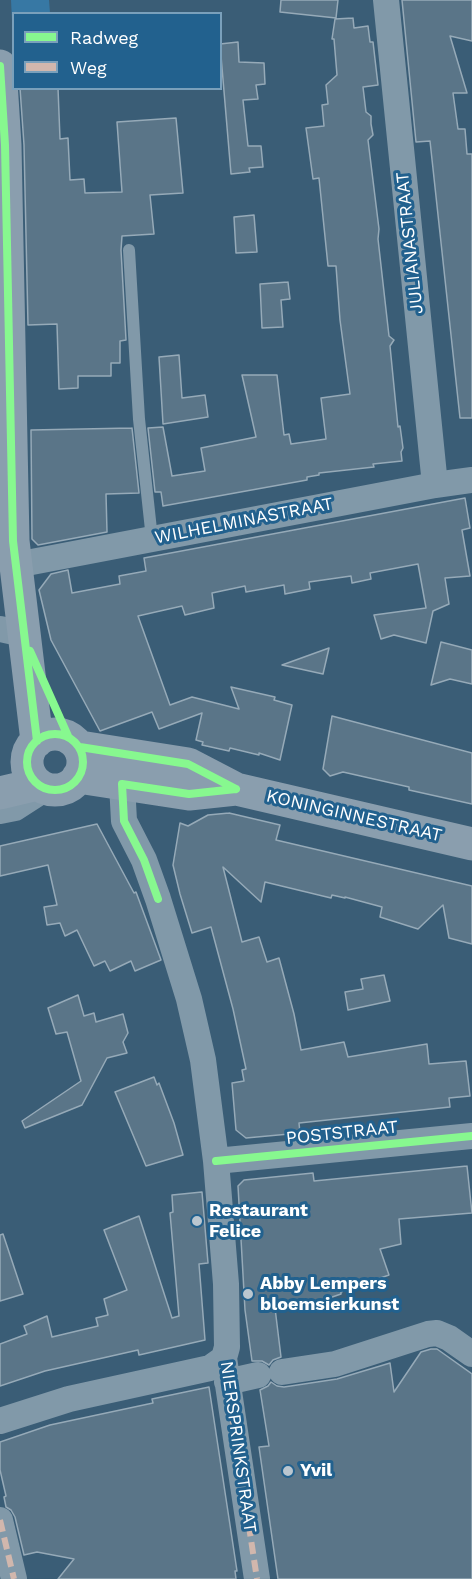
<!DOCTYPE html>
<style>
body{margin:0}
#map{position:relative;width:472px;height:1579px;overflow:hidden;background:#3a5d76;font-family:"Work Sans",sans-serif}
canvas{display:block}
.legend{position:absolute;left:12px;top:12px;width:210px;height:78px;box-sizing:border-box;background:#22618e;border:2px solid #7aa0bb;margin:0;padding:8px 10px;list-style:none;font-size:18px;color:#fff}
.legend li{display:flex;align-items:center;gap:12px;height:30px}
.legend b{width:30px;border:2px solid #7aa0bb}
</style>
<div id="map">
<canvas width="472" height="1579"></canvas>
<ul class="legend">
<li><b style="height:8px;background:#87f88f"></b>Radweg</li>
<li><b style="height:8px;background:#d1b7ad"></b>Weg</li>
</ul>
</div>
<script>
const g = document.querySelector('canvas').getContext('2d');
g.lineJoin = 'round';
function paint(path, color) {
  g.fillStyle = color;
  g.fill(path, 'evenodd');
}
function shape(rows) {
  const path = new Path2D();
  for (const r of rows) {
    if (r.length === 3) {
      path.moveTo(r[0] + r[2], r[1]);
      path.arc(r[0], r[1], r[2], 0, 2 * Math.PI);
      continue;
    }
    path.moveTo(r[0], r[1]);
    for (let i = 2; i < r.length; i += 2) path.lineTo(r[i], r[i + 1]);
  }
  return path;
}
function strokePath(path, color, width, dash) {
  g.strokeStyle = color;
  g.lineWidth = width;
  g.lineCap = dash ? 'butt' : 'round';
  g.setLineDash(dash || []);
  g.stroke(path);
}
function write(font, color, halo, rows, align = 'center') {
  g.font = font + ' "Work Sans",sans-serif';
  g.lineWidth = 6;
  g.setLineDash([]);
  g.textBaseline = 'middle';
  g.strokeStyle = halo;
  g.fillStyle = color;
  for (const [text, x, y, turn = 0] of rows) {
    g.save();
    g.translate(x, y);
    g.rotate((+turn || 0) * Math.PI / 180);
    g.textAlign = isNaN(turn) ? turn : align;
    if (halo) g.strokeText(text, 0, 0);
    g.fillText(text, 0, 0);
    g.restore();
  }
}
paint(shape([
 [11,0,49,0,50,13,14,14,13,41]
]), '#3778a4');
const building = shape([
 [281,0,338,0,336,18,280,12,281,0],
 [402,0,472,0,472,41,450,36,467,93,453,93,458,129,465,129,467,154,472,154,472,418,460,418,430,141,416,142,402,0],
 [353,18,354,28,368,26,370,42,373,42,378,85,363,87,366,112,371,116,371,124,373,135,368,140,379,229,378,239,389,336,394,340,390,346,398,427,400,426,403,448,401,452,402,461,373,464,374,467,319,473,319,475,307,477,307,480,163,506,161,492,155,492,148,428,163,427,172,476,205,471,201,448,256,437,242,375,277,375,284,435,289,434,291,444,326,439,321,398,350,394,340,320,336,266,328,266,319,178,313,179,306,128,324,126,322,105,328,104,326,85,337,75,334,39,332,39,335,19,353,18],
 [238,42,239,62,264,63,265,84,256,85,258,99,243,100,248,146,261,146,263,167,249,168,250,172,231,174,220,44,238,42],
 [20,88,58,88,60,139,68,138,70,180,84,179,85,193,122,192,117,122,176,118,183,193,150,195,154,234,122,236,121,250,126,340,120,341,120,363,111,363,111,376,78,376,78,388,59,389,57,324,28,325,24,145,20,88],
 [254,215,257,252,236,253,234,217,254,215],
 [288,282,290,299,281,300,283,327,262,328,260,284,288,282],
 [179,355,182,398,205,395,208,417,163,424,159,357,179,355],
 [132,428,139,493,106,494,107,532,38,545,32,539,31,430,132,428],
 [465,498,470,528,462,530,470,576,445,578,449,604,433,611,426,643,394,635,381,639,374,615,426,608,418,564,370,573,371,579,352,583,351,576,309,582,310,589,285,594,284,585,246,592,245,586,212,593,214,608,185,615,182,606,138,616,170,705,192,697,239,709,231,687,275,697,274,700,292,705,280,760,259,753,259,755,230,748,229,751,202,745,203,742,196,740,202,713,159,729,152,712,100,731,51,640,39,590,51,574,68,570,72,593,120,584,119,576,146,571,144,558,465,498],
 [441,642,472,650,472,684,450,679,431,685,441,642],
 [329,648,323,674,282,665,329,648],
 [332,716,472,753,472,804,409,790,409,787,343,772,330,776,323,769,332,716],
 [229,813,280,825,276,840,472,886,472,944,449,938,443,905,418,929,380,917,382,907,345,897,345,898,332,895,331,898,265,882,261,902,223,867,242,942,259,937,267,962,279,958,294,1014,301,1050,344,1042,348,1057,427,1044,429,1064,466,1061,470,1096,449,1098,450,1107,299,1123,300,1133,246,1138,236,1130,232,1083,244,1081,242,1070,246,1069,233,1009,211,927,192,933,180,894,173,865,180,823,188,826,208,815,229,813],
 [97,824,134,893,136,892,161,960,135,971,131,961,110,971,105,961,94,966,77,930,65,936,60,923,47,925,44,907,57,905,48,865,0,876,0,846,97,824],
 [384,975,390,1001,348,1010,345,992,363,989,361,979,384,975],
 [78,995,84,1016,94,1013,96,1022,123,1014,128,1033,123,1042,127,1053,107,1058,82,1105,25,1128,22,1121,81,1081,67,1032,56,1034,48,1008,78,995],
 [154,1077,157,1085,159,1083,174,1123,183,1155,146,1166,115,1092,154,1077],
 [467,1166,472,1213,399,1219,401,1244,380,1249,389,1275,341,1292,341,1294,303,1307,275,1308,281,1357,273,1360,269,1365,262,1361,252,1361,245,1310,238,1186,244,1180,313,1173,314,1181,467,1166],
 [202,1192,208,1263,199,1264,205,1340,139,1355,138,1350,85,1362,45,1371,0,1386,0,1344,27,1334,24,1326,47,1316,52,1337,98,1326,96,1318,108,1315,104,1299,127,1290,104,1230,139,1216,172,1318,179,1316,170,1213,173,1212,172,1195,202,1192],
 [3,1234,23,1294,0,1301,0,1235,3,1234],
 [431,1349,437,1349,472,1374,472,1579,278,1579,259,1447,269,1446,260,1390,268,1386,271,1382,277,1386,284,1387,337,1379,390,1363,394,1392,421,1352,431,1349],
 [209,1387,237,1571,235,1571,236,1579,58,1579,74,1559,37,1552,24,1555,15,1517,11,1510,6,1507,4,1497,6,1496,0,1470,0,1442,50,1425,153,1403,152,1399,209,1387]
]);
paint(building, '#5a7588');
strokePath(building, '#96aab8', 1.5);
strokePath(shape([
 [129,250,139,419,152,539]
]), '#8199a9', 12);
strokePath(shape([
 [386,0,435,485],
 [16,565,435,485,472,480],
 [0,629,23,634],
 [124,766,122,784,124,821,144,860,158,899,189,999,203,1060,216,1161,226,1284,227,1347,224,1358,257,1579],
 [0,811,15,808,46,788],
 [216,1161,472,1136],
 [282,1372,335,1364,428,1334,437,1333,449,1338,472,1354],
 [227,1382,258,1375],
 [0,1421,69,1399,210,1368,224,1358],
 [0,1520,14,1579]
]), '#8199a9', 26);
strokePath(shape([
 [0,66,5,145,13,541,37,741],
 [55,762,28],
 [80,747,188,764,236,789,472,844],
 [78,777,189,794,236,789],
 [0,793,38,784]
]), '#8a9eae', 33);
strokePath(shape([
 [227,1382,257,1579],
 [0,1520,14,1579]
]), '#d1b7ad', 6, [12, 6]);
strokePath(shape([
 [0,66,5,145,13,541,37,741],
 [30,651,68,736],
 [55,762,28],
 [80,747,188,764,236,789],
 [158,899,144,860,124,821,122,784,189,794,236,789],
 [216,1161,472,1136]
]), '#87f88f', 8);
for (const [x, y, r, color] of [
 [197,1221,6,"#bac6cf"],
 [248,1294,6,"#bac6cf"],
 [288,1471,6,"#bac6cf"]
]) {
  const dot = new Path2D();
  dot.arc(x, y, r, 0, 2 * Math.PI);
  g.fillStyle = color;
  g.fill(dot);
  strokePath(dot, '#22618e', 2);
}
write('18px', '#fff', '#22618e', [
 ["JULIANASTRAAT",410,243,-96],
 ["WILHELMINASTRAAT",244,521,-11],
 ["KONINGINNESTRAAT",354,816,13],
 ["POSTSTRAAT",342,1133,-6],
 ["NIERSPRINKSTRAAT",238,1447,82]
]);
write('bold 18px', '#fff', '#22618e', [
 ["Restaurant",209,1211],
 ["Felice",209,1232],
 ["Abby Lempers",260,1284],
 ["bloemsierkunst",260,1305],
 ["Yvil",300,1471]
], 'left');
</script>
